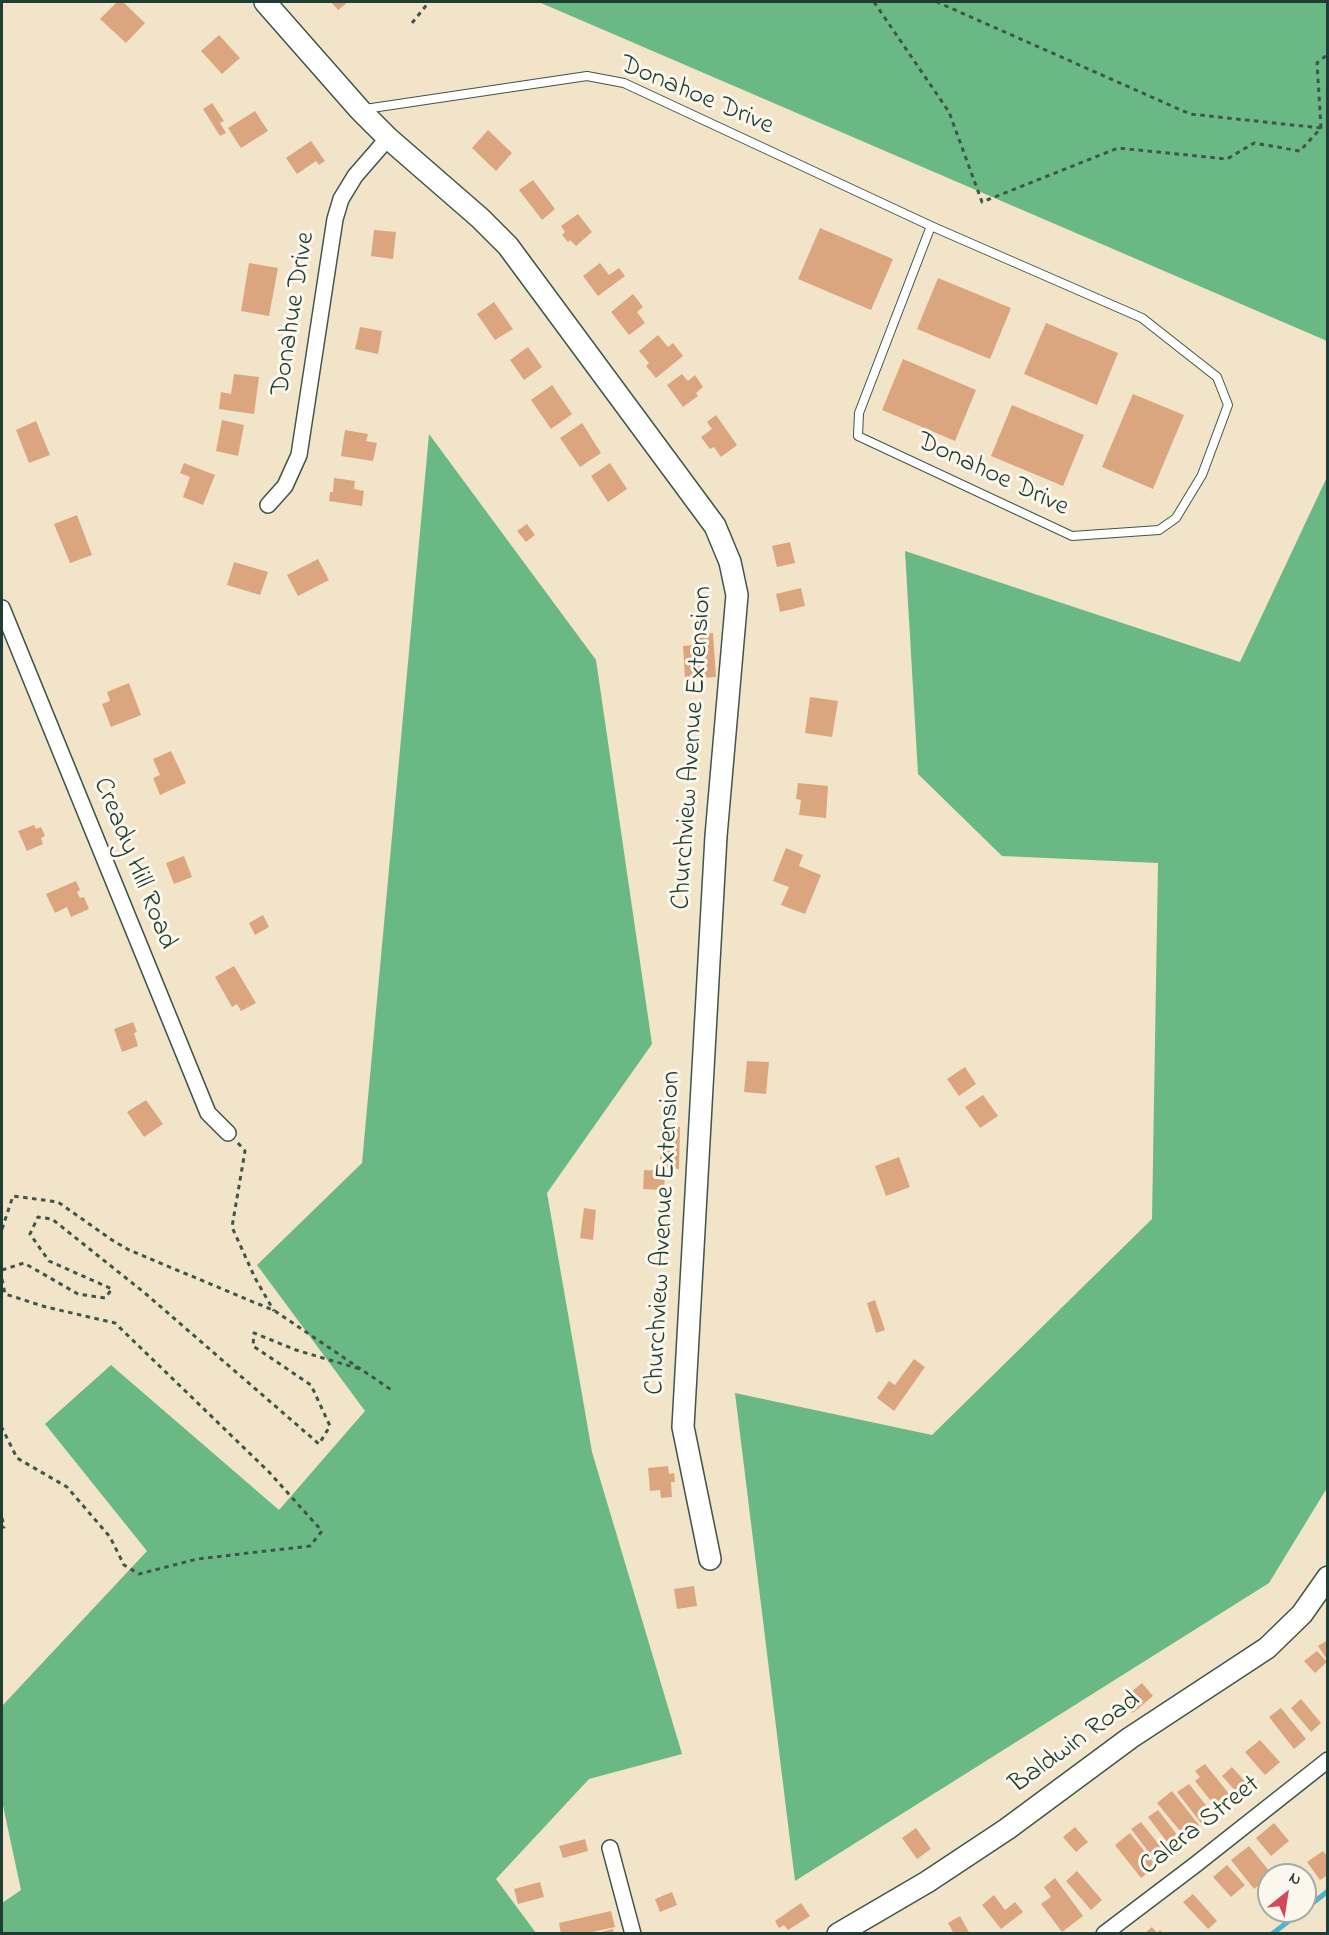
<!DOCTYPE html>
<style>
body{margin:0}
#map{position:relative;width:1329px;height:1935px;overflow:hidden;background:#f2e4c8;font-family:"Indie Flower",sans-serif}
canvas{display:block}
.frame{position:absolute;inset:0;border:3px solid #1f3d34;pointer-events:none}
.north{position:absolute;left:1257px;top:1863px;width:60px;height:60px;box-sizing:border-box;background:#fbf7ec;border:2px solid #a3ada2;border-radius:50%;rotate:30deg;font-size:16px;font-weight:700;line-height:24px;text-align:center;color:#1f3d34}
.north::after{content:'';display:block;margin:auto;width:21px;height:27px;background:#d1495b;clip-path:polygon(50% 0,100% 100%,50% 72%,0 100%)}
</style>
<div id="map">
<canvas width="1329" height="1935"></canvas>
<div class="frame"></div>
<div class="north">N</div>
</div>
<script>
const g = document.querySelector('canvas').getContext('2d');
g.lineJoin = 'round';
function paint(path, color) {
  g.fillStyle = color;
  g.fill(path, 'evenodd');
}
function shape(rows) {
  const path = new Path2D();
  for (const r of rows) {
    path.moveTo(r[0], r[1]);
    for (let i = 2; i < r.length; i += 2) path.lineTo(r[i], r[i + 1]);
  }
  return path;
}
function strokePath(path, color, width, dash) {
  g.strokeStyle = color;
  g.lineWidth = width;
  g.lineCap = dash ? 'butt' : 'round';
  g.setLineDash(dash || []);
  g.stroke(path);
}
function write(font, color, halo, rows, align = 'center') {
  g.font = font + ' "Indie Flower",sans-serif';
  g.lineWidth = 6;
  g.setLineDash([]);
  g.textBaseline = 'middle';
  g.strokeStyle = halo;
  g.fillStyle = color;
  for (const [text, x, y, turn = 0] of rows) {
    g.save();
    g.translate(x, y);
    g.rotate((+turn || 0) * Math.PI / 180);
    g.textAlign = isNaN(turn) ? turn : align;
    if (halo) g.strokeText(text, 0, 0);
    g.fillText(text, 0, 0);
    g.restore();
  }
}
paint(shape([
 [542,2,1327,2,1327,341,541,3],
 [429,434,596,660,652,1044,547,1193,592,1452,682,1754,589,1779,496,1879,536,1933,2,1933,2,1903,21,1890,2,1801,2,1706,147,1551,45,1424,111,1365,279,1510,365,1411,257,1265,362,1163],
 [1327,477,1327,1488,1269,1583,795,1881,735,1393,932,1435,1152,1219,1158,863,1002,856,918,774,905,551,1240,662]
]), '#6ab984');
strokePath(shape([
 [1305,1909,1328,1891],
 [1272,1934,1302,1911]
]), '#4eb5cc', 5);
paint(shape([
 [117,2,123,2,145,23,126,43,100,19],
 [331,2,348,2,338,10],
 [219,35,240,58,222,74,201,51],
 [212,103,224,121,220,123,226,133,220,136,203,109],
 [255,111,268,131,241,148,228,128],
 [488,130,512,153,496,171,472,148],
 [311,141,325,161,319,165,316,161,297,174,286,158],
 [533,180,555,209,542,220,519,190],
 [578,214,592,232,576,246,570,240,568,242,562,235,565,232,561,226],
 [820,228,893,259,871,310,798,279],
 [374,230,396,232,393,259,371,256],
 [249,263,278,268,269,316,241,311],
 [600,263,609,275,619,268,625,276,598,296,583,276],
 [938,278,1011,308,990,359,917,329],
 [633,294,643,307,637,312,645,323,629,335,611,312],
 [494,302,513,329,495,340,477,314],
 [1046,323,1118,353,1097,405,1024,374],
 [360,327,382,331,378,354,355,349],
 [658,335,668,347,673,343,683,356,656,378,646,366,649,363,639,351],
 [528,347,542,367,524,380,510,360],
 [903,359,976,390,955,441,882,410],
 [234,374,259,377,254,414,219,409,221,392,231,394],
 [682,374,688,381,695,375,703,387,696,393,698,396,683,407,667,385],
 [552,385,572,414,551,429,531,400],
 [1133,394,1184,415,1153,489,1102,467],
 [1012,405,1084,435,1063,486,991,456],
 [716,415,737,445,721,457,714,447,710,449,701,437,712,429,707,422],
 [222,420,244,425,238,456,216,451],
 [36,421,50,455,29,463,16,430],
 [582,423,601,453,580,467,560,438],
 [345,430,368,434,366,441,377,443,373,461,341,456],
 [184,463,215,475,203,505,183,497,190,477,180,473],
 [610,463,627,489,608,502,591,476],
 [334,478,355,481,354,489,364,491,362,506,329,501,330,492,333,492],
 [77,515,92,555,70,563,54,524],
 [527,524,535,535,526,542,517,531],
 [790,542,795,563,777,567,772,546],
 [318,559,329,580,298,596,287,575],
 [234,562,268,572,260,595,227,585],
 [801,588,805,606,780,612,776,594],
 [713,633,716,677,685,679,683,646,696,645,695,634],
 [129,683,141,715,111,727,102,704,110,701,107,692],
 [810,697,838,701,832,737,805,733],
 [171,751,186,783,160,795,153,778,160,775,153,759],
 [798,783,828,786,826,818,799,815,801,800,796,799],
 [34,825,36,829,41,827,45,836,41,838,43,844,27,851,18,831],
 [786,848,803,855,799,866,821,875,805,914,781,905,789,887,773,881],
 [184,856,192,877,174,884,166,863],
 [76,881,80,890,77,892,80,898,84,897,89,909,71,917,67,907,55,913,46,894],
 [263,915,269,927,255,935,249,923],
 [234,966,256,1003,241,1011,237,1004,232,1007,215,977],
 [133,1022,137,1032,134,1033,138,1046,122,1052,114,1029],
 [747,1061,769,1062,766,1094,744,1092],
 [965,1067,976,1084,959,1096,947,1079],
 [983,1095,998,1116,980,1128,965,1107],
 [146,1100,163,1124,144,1137,127,1112],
 [661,1126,680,1127,679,1169,660,1168],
 [899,1157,910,1187,886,1196,875,1166],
 [644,1170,665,1171,664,1190,643,1189],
 [584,1208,596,1210,593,1240,580,1238],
 [875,1300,885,1330,876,1333,867,1303],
 [914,1359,925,1367,894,1411,877,1398,889,1381,895,1385],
 [668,1466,669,1474,674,1473,675,1482,671,1482,672,1497,661,1498,660,1490,650,1491,648,1468],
 [694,1586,697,1606,677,1609,674,1589],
 [1328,1640,1328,1661,1318,1646],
 [1317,1651,1327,1662,1315,1673,1304,1661],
 [1142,1683,1153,1696,1133,1713,1122,1700],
 [1301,1699,1321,1723,1311,1732,1291,1708],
 [1281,1708,1306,1739,1294,1749,1269,1717],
 [1260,1740,1280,1762,1265,1775,1245,1752],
 [1205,1764,1230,1795,1215,1806,1195,1781,1200,1777,1195,1771],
 [1232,1767,1250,1787,1240,1796,1222,1776],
 [1189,1784,1213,1814,1201,1823,1177,1792],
 [1172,1791,1199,1825,1185,1837,1157,1803],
 [1158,1810,1181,1840,1171,1847,1148,1817],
 [1141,1822,1164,1851,1154,1859,1131,1829],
 [1274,1823,1289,1841,1271,1856,1256,1838],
 [1075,1827,1088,1842,1076,1852,1063,1837],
 [916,1828,931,1849,917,1859,902,1838],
 [1130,1833,1156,1866,1141,1878,1115,1845],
 [585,1839,588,1851,563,1858,559,1846],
 [1249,1846,1270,1872,1274,1869,1279,1875,1269,1875,1269,1891,1265,1894,1258,1886,1254,1889,1231,1860],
 [1323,1851,1328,1857,1328,1875,1320,1880,1307,1862],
 [1227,1865,1245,1885,1231,1897,1213,1877],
 [1077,1871,1102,1900,1091,1910,1066,1881],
 [1055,1878,1083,1916,1062,1932,1041,1904,1051,1897,1044,1887],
 [540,1882,544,1897,518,1904,514,1889],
 [672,1892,677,1905,660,1912,655,1899],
 [1193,1894,1217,1921,1208,1929,1183,1902],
 [994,1895,1005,1910,1015,1902,1023,1912,1001,1929,982,1905],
 [801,1903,810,1916,788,1930,784,1925,779,1928,775,1921],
 [611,1911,615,1927,583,1934,561,1934,559,1923],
 [960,1916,970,1934,954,1934,948,1923],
 [1152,1927,1157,1933,1160,1930,1163,1934,1144,1934],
 [613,1929,614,1934,597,1934,597,1933]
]), '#dba67f');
const lane = shape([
 [365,109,587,76,624,83,931,226,1142,318,1217,377,1228,405,1202,475,1176,518,1159,530,1072,536,858,436,859,413,931,226]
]);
const street = shape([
 [268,505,285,486,299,455,335,219,341,199,355,176,388,138],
 [2,608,208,1113,228,1133],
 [610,1848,633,1934],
 [1104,1934,1195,1865,1328,1760]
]);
const secondary = shape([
 [265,2,360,110,388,138,480,218,508,246,715,526,730,562,737,595,716,836,683,1427,710,1559],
 [838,1934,927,1882,1007,1829,1130,1738,1267,1648,1302,1614,1328,1577]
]);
strokePath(lane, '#3f564a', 10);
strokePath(street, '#3f564a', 18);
strokePath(secondary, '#3f564a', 24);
strokePath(shape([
 [874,2,949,112,982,202,1118,148,1227,159,1254,143,1300,151,1321,128,1190,114,937,2],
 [412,23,429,2],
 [1321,128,1317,63,1328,54],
 [238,1143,245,1151,232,1227,255,1278,274,1311],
 [2,1229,13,1196,58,1202,112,1240,129,1250,275,1311,393,1391],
 [2,1270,24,1263,78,1294,105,1298,112,1289,49,1261,30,1234,38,1217,52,1219,146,1294,319,1444,330,1426,311,1385,253,1346,254,1333,296,1350,360,1369],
 [2,1279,5,1294,46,1307,115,1323,269,1472,322,1531,310,1546,197,1559,139,1574,124,1565,110,1537,67,1487,17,1458,2,1428],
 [2,1518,4,1527,2,1527]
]), '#3f564a', 3, [4.5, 4.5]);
strokePath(lane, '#fff', 8);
strokePath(street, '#fff', 15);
strokePath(secondary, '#fff', 21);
write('27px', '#1f3d34', '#fbf7ec', [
 ["Donahoe Drive",696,97,23],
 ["Donahue Drive",295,314,-81],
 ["Donahoe Drive",992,476,25],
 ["Churchview Avenue Extension",694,748,-86],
 ["Cready Hill Road",133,864,68],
 ["Churchview Avenue Extension",665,1233,-87],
 ["Baldwin Road",1076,1744,-36],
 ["Calera Street",1201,1827,-38]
]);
</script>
